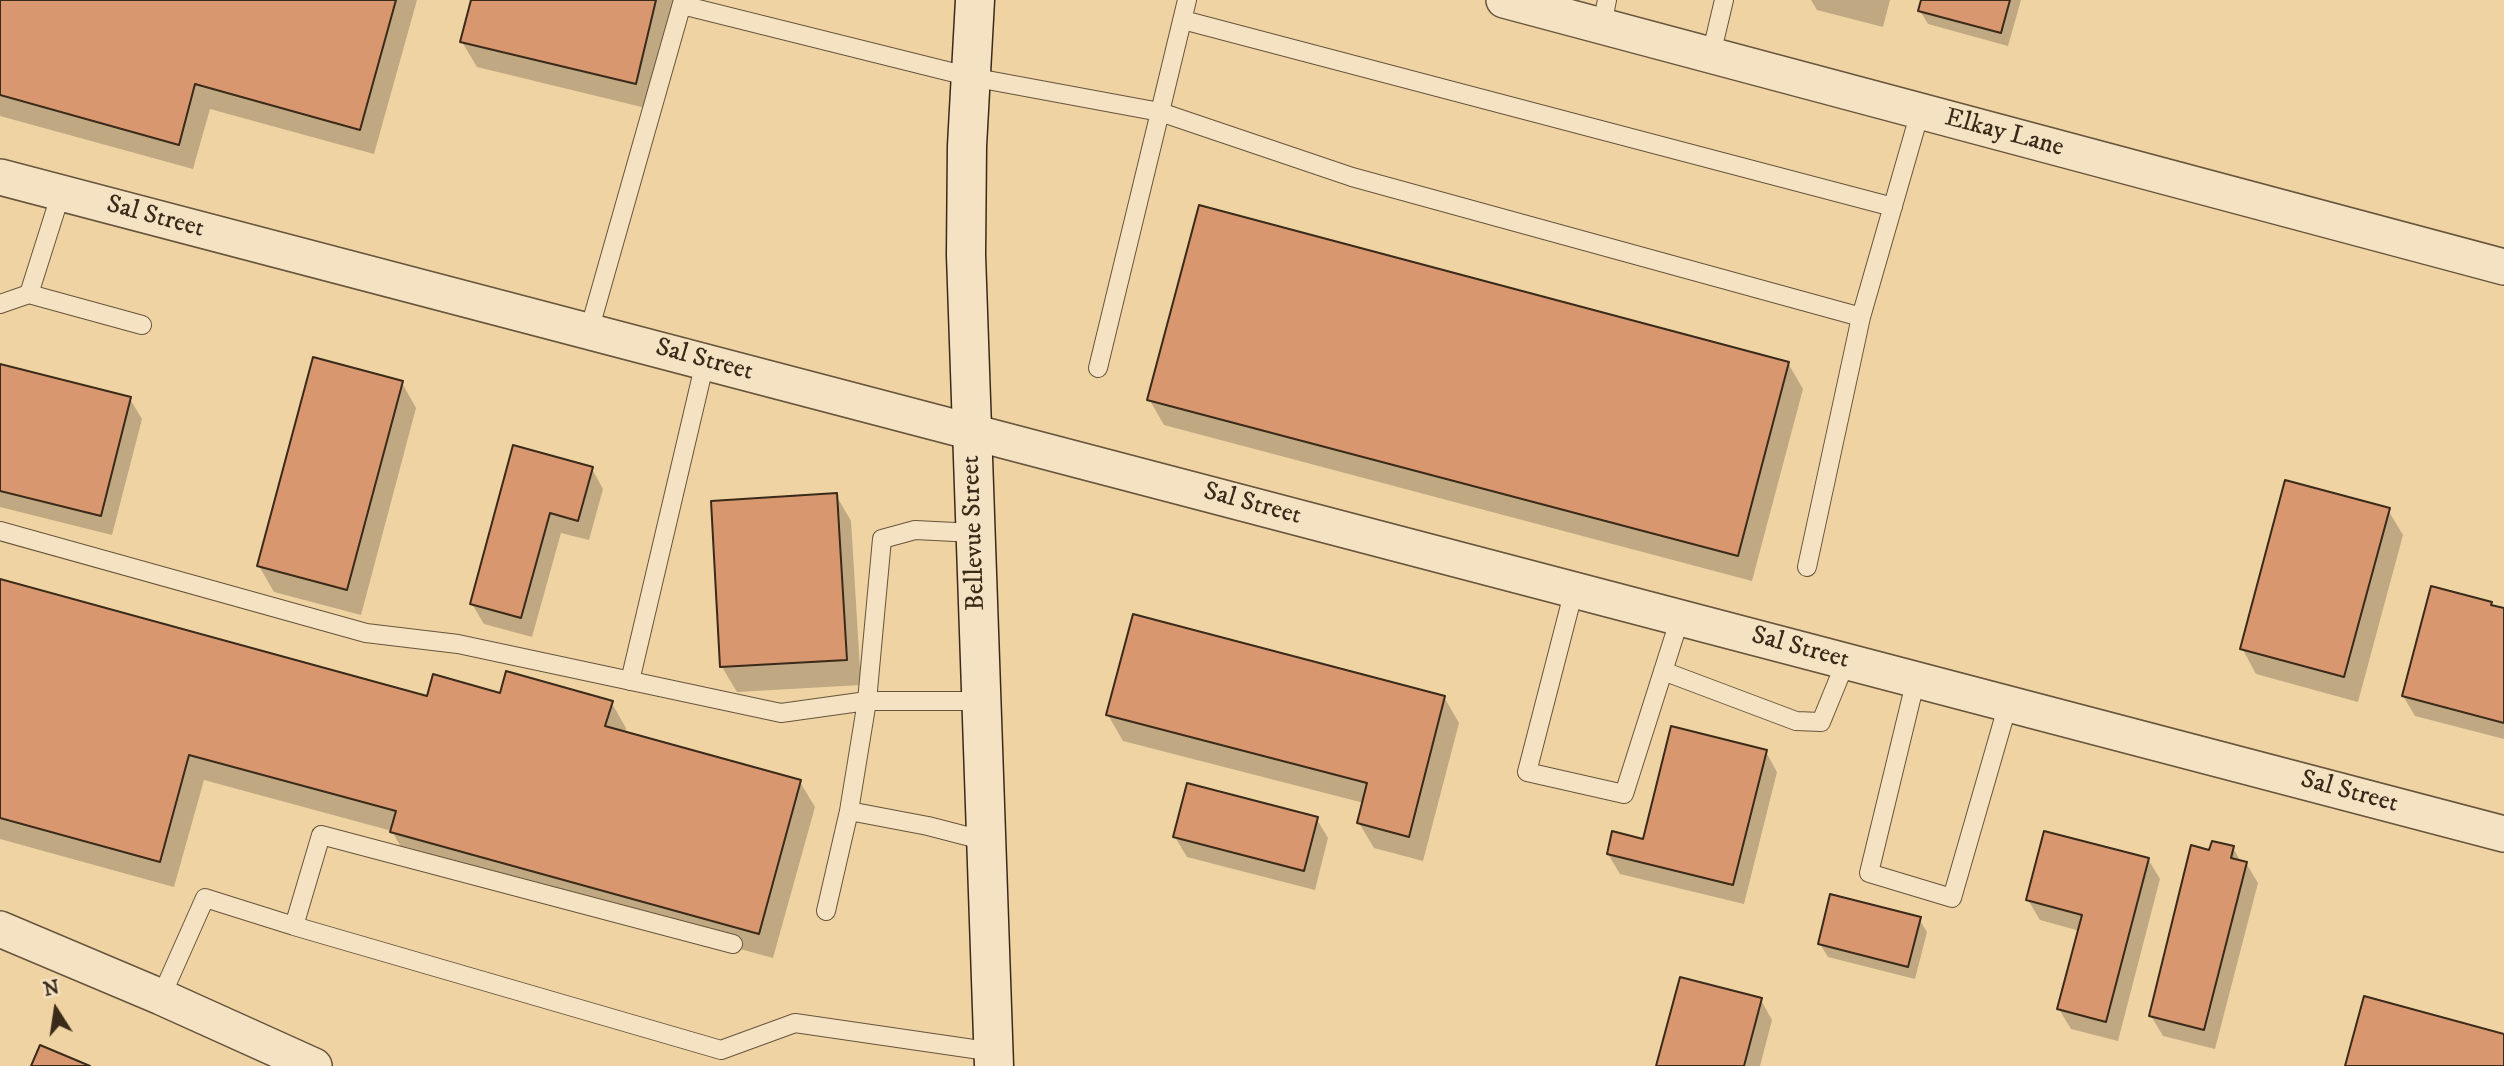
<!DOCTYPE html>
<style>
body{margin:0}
#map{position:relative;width:2504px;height:1066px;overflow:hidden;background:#efd3a3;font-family:"IM FELL DW Pica",serif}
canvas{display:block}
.north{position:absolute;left:21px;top:975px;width:70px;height:70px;-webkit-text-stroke:5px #f5e2c3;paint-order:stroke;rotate:348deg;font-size:19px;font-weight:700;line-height:28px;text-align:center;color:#392a1a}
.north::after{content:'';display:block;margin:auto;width:24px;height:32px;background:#392a1a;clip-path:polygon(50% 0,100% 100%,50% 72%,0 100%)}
</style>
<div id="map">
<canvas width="2504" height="1066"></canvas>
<div class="north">N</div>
</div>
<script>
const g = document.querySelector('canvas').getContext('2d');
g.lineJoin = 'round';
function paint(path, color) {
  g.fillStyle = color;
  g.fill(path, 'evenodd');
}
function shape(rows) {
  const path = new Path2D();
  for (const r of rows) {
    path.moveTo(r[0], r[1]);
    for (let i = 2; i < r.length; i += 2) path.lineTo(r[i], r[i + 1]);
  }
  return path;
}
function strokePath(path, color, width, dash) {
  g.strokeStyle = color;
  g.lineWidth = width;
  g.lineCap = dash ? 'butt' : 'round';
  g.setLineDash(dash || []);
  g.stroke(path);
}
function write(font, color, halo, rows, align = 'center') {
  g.font = font + ' "IM FELL DW Pica",serif';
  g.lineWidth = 5;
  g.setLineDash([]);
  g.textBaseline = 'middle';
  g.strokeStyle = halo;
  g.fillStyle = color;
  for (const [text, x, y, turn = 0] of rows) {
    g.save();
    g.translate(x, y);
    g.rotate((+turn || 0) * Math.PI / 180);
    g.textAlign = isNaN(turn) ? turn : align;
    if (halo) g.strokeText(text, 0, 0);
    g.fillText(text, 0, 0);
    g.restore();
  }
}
paint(shape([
 [0,0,417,0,374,154,210,109,193,169,0,116],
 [472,0,677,0,650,109,477,67,462,42],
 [1811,0,1890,0,1883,27,1817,10],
 [1923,0,2021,0,2008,46,1928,24,1920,11],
 [1788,363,1803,389,1752,581,1164,425,1149,399],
 [0,366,130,399,142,419,112,535,0,507],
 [402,383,416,408,361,615,274,592,259,566],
 [514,448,592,469,603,489,589,540,561,533,532,637,484,624,472,604],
 [836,495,851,521,861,685,737,692,722,667],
 [2388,510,2403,535,2358,702,2256,674,2242,648],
 [0,581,428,698,501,695,611,702,626,728,625,733,800,782,815,807,773,958,407,858,392,831,204,780,174,887,0,839],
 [2432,588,2504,609,2504,739,2415,716,2403,696],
 [1444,697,1459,723,1423,861,1374,848,1359,823,1364,803,1123,741,1108,715],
 [1766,752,1777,772,1744,904,1620,874,1608,854,1644,841],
 [1316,818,1328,838,1315,890,1187,857,1175,837],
 [2233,848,2241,862,2246,863,2258,883,2215,1049,2163,1036,2151,1016,2210,852],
 [2148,859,2160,879,2118,1041,2071,1029,2059,1009,2080,931,2040,920,2028,900],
 [1919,919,1927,932,1915,979,1828,957,1820,944],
 [1761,1000,1772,1020,1760,1066,1657,1066]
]), '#0003');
const building = shape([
 [0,0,396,0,360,130,195,84,179,145,0,95,0,0],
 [471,0,656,0,636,84,460,42,471,0],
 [1921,0,2010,0,2001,33,1918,11,1921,0],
 [1199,205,1789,362,1738,556,1147,400,1199,205],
 [313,357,403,381,347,590,257,566,313,357],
 [0,364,131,397,101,516,0,491,0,364],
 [513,445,593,467,578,521,550,513,521,618,470,604,513,445],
 [2285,480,2390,508,2344,677,2240,649,2285,480],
 [837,493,847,660,720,667,711,501,837,493],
 [0,579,427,696,433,674,500,693,506,671,613,701,605,726,801,780,759,934,390,832,396,811,189,755,160,862,0,818,0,579],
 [2431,586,2492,602,2491,605,2504,608,2504,723,2402,696,2431,586],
 [1133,614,1445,696,1409,837,1357,823,1367,783,1106,715,1133,614],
 [1671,726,1767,750,1733,885,1607,854,1612,831,1643,839,1671,726],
 [1187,783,1318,817,1304,871,1173,837,1187,783],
 [2044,831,2149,858,2106,1022,2057,1009,2082,915,2026,900,2044,831],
 [2212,841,2234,846,2231,858,2247,862,2204,1030,2149,1016,2191,845,2209,850,2212,841],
 [1830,894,1921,917,1908,967,1818,944,1830,894],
 [1680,977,1762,998,1744,1066,1656,1066,1680,977],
 [2364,996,2504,1034,2504,1066,2345,1066,2364,996],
 [40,1045,90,1066,31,1066,40,1045]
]);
paint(building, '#d8976f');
strokePath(building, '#392a1a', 2);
const lane = shape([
 [1187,0,1160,112,1352,177,1861,317,1920,112],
 [682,5,971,77,1160,112,1098,368],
 [1183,20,1893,207],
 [1602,25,1607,0],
 [1711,55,1724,0],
 [29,294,142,325],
 [0,304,29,294,61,193],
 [589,331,683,0],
 [0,531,366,633,458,644,781,713,867,701,849,811],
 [975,533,915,530,882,539,867,701,981,701],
 [1807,567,1861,317],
 [1574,590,1527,772,1624,794,1680,618],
 [1663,671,1796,721,1821,722,1846,661],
 [1916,679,1869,873,1952,898,2008,704],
 [630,681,705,362],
 [826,911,849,811,928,826,986,841],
 [294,926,321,835,733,944],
 [161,997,205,898,294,926,721,1050,795,1023,994,1052]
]);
const street = shape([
 [1504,0,2504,267],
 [0,177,2504,834],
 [0,929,161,997,314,1066]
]);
const secondary = shape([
 [975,0,967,146,966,255,994,1066]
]);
strokePath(lane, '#66543c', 20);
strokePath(street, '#66543c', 38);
strokePath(secondary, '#392a1a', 41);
strokePath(lane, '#f5e2c3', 18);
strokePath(street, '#f5e2c3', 35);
strokePath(secondary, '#f5e2c3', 38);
write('26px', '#392a1a', '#f5e2c3', [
 ["Elkay Lane",2004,134,15],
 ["Sal Street",155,218,15],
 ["Sal Street",704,361,15],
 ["Sal Street",1252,505,15],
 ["Bellevue Street",975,533,-92],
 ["Sal Street",1800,649,15],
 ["Sal Street",2349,793,15]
]);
</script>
